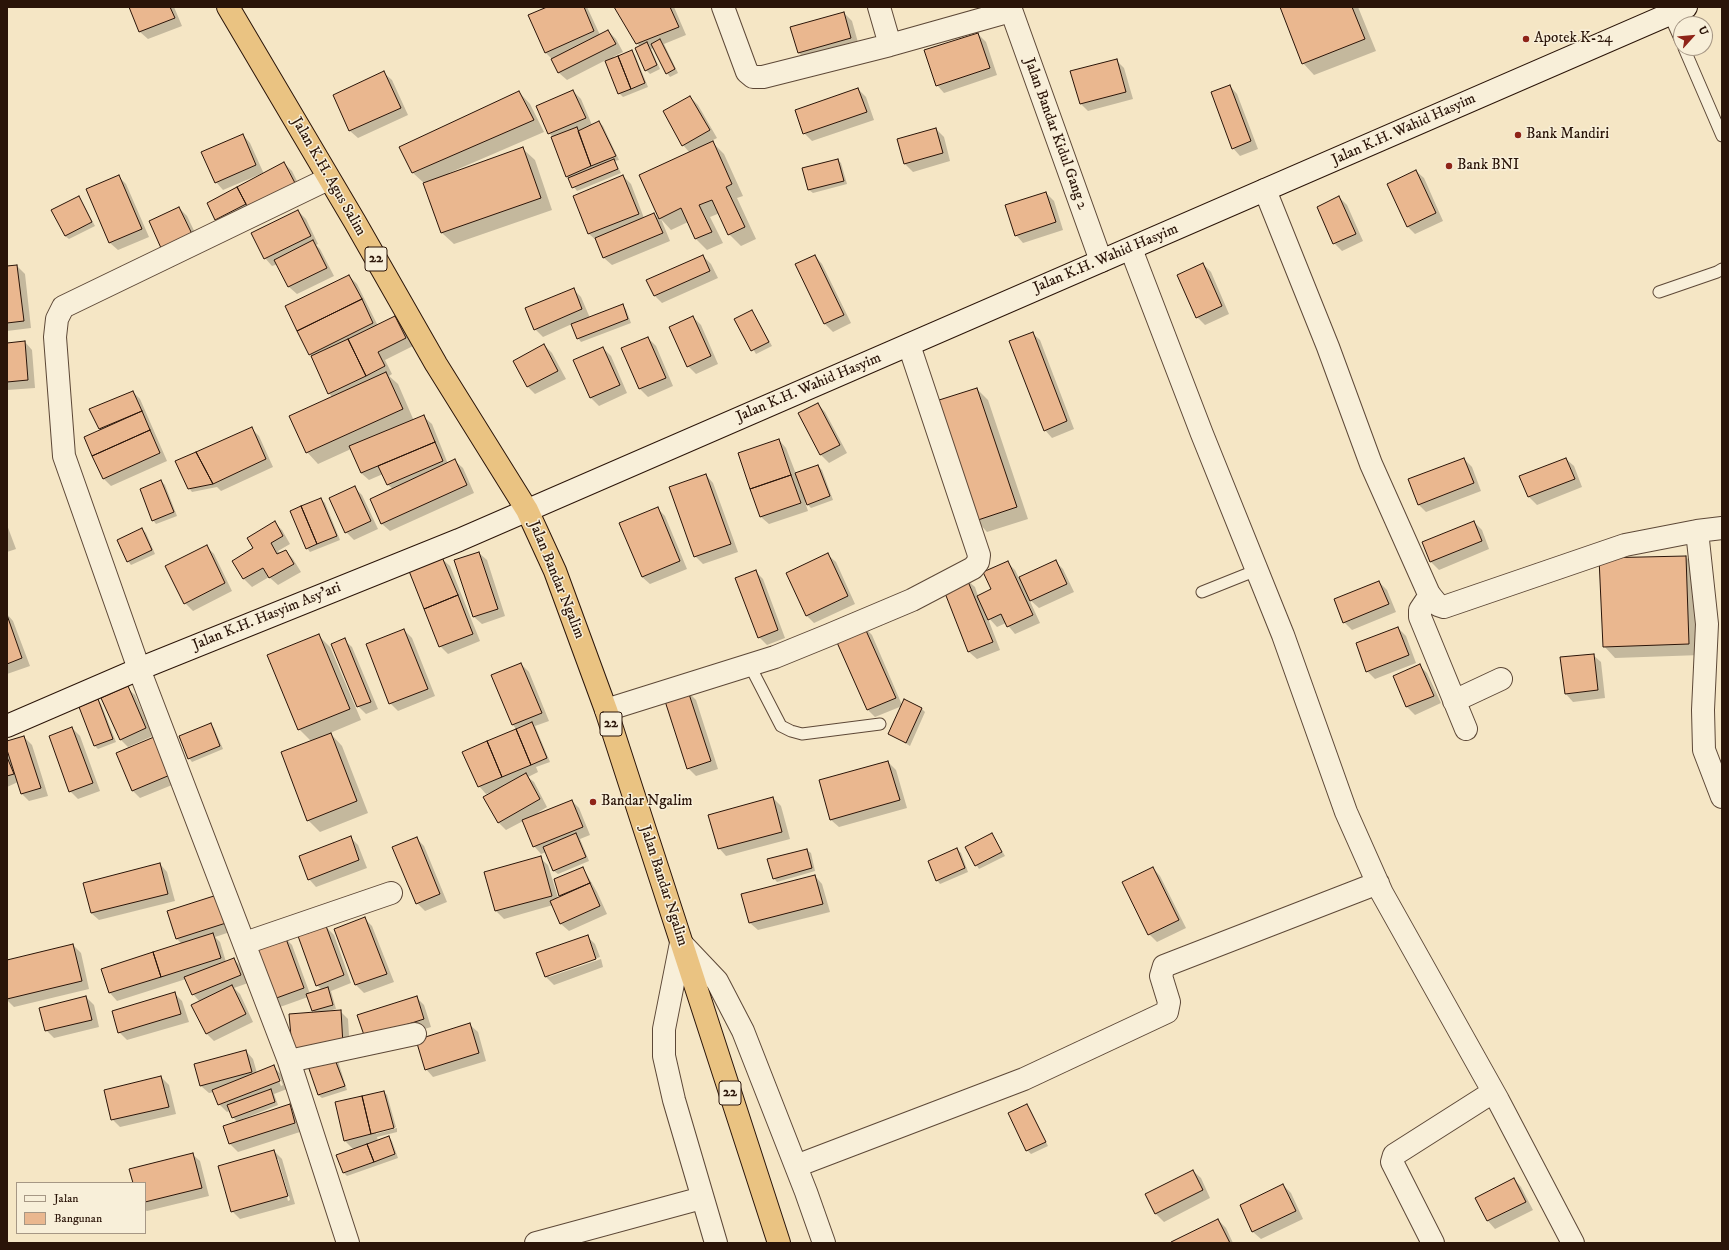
<!DOCTYPE html>
<style>
body{margin:0}
#map{position:relative;width:1729px;height:1250px;overflow:hidden;background:#f5e6c5;font-family:"IM FELL DW Pica",serif}
canvas{display:block}
.frame{position:absolute;inset:0;border:8px solid #2a1408;pointer-events:none}
.legend{position:absolute;left:16px;top:1182px;width:130px;height:52px;box-sizing:border-box;background:#f8efd9;border:1px solid #a69785;margin:0;padding:5px 7px;list-style:none;font-size:12px;color:#2a1408}
.legend li{display:flex;align-items:center;gap:8px;height:20px}
.legend b{width:20px;border:1px solid #a69785}
.north{position:absolute;left:1673px;top:16px;width:40px;height:40px;box-sizing:border-box;background:#f8efd9;border:1px solid #a69785;border-radius:50%;rotate:63deg;font-size:11px;font-weight:700;line-height:16px;text-align:center;color:#2a1408}
.north::after{content:'';display:block;margin:auto;width:14px;height:18px;background:#8f2418;clip-path:polygon(50% 0,100% 100%,50% 72%,0 100%)}
</style>
<div id="map">
<canvas width="1729" height="1250"></canvas>
<div class="frame"></div>
<ul class="legend">
<li><b style="height:5px;background:#f8efd9"></b>Jalan</li>
<li><b style="height:11px;background:#eab78f"></b>Bangunan</li>
</ul>
<div class="north">U</div>
</div>
<script>
const g = document.querySelector('canvas').getContext('2d');
g.lineJoin = 'round';
function paint(path, color) {
  g.fillStyle = color;
  g.fill(path, 'evenodd');
}
function shape(rows) {
  const path = new Path2D();
  for (const r of rows) {
    path.moveTo(r[0], r[1]);
    for (let i = 2; i < r.length; i += 2) path.lineTo(r[i], r[i + 1]);
  }
  return path;
}
function strokePath(path, color, width, dash) {
  g.strokeStyle = color;
  g.lineWidth = width;
  g.lineCap = dash ? 'butt' : 'round';
  g.setLineDash(dash || []);
  g.stroke(path);
}
function write(font, color, halo, rows, align = 'center') {
  g.font = font + ' "IM FELL DW Pica",serif';
  g.lineWidth = 3;
  g.setLineDash([]);
  g.textBaseline = 'middle';
  g.strokeStyle = halo;
  g.fillStyle = color;
  for (const [text, x, y, turn = 0] of rows) {
    g.save();
    g.translate(x, y);
    g.rotate((+turn || 0) * Math.PI / 180);
    g.textAlign = isNaN(turn) ? turn : align;
    if (halo) g.strokeText(text, 0, 0);
    g.fillText(text, 0, 0);
    g.restore();
  }
}
paint(shape([
 [130,7,174,7,182,26,148,39,140,32],
 [550,7,587,7,600,35,608,31,616,39,623,52,613,57,614,58,631,51,635,55,648,87,623,97,619,93,606,60,567,80,559,73,552,59,546,53],
 [615,7,674,7,686,35,664,44,678,73,670,77,667,73,654,48,651,49,660,69,650,74,646,70,640,47],
 [1281,7,1358,7,1376,51,1314,75,1303,63],
 [844,13,852,21,859,46,807,61,799,53,792,28],
 [978,34,986,42,997,75,944,93,937,85],
 [1116,60,1124,68,1133,99,1088,111,1081,104],
 [384,73,392,80,408,115,358,138,350,131,334,96],
 [1230,86,1237,94,1258,149,1240,156,1233,148],
 [858,89,866,97,874,120,812,141,804,133],
 [573,91,581,99,592,125,599,122,603,126,619,160,615,161,621,173,577,191,566,176,553,137,549,133],
 [519,92,530,104,544,132,449,173,450,175,523,149,535,160,552,210,454,244,442,233,425,184,412,172],
 [690,97,698,105,717,138,711,141,724,154,743,196,737,198,756,239,741,246,729,234,720,213,710,217,723,243,707,250,696,239,688,222,671,230,661,219,670,241,612,265,604,258,597,241,589,234,623,176,631,184,644,218,654,214,661,221,640,176,690,153,683,145],
 [936,129,944,137,950,161,913,172,905,164,899,140],
 [243,135,250,143,264,174,284,163,292,171,302,191,220,223,208,203,264,174,263,173,223,190,216,182],
 [838,160,841,163,847,184,813,193,809,190],
 [1416,171,1424,178,1443,221,1415,234,1407,226],
 [118,176,126,184,149,237,118,250,110,243,88,189],
 [1046,193,1054,201,1063,230,1023,243,1016,235],
 [79,197,95,226,69,239,65,236],
 [1339,197,1347,205,1363,241,1342,251,1334,243],
 [179,208,187,216,199,241,170,255],
 [298,211,306,219,318,244,316,245,320,249,334,276,297,294,289,287,278,264,272,266,265,258],
 [703,256,711,264,718,278,662,303,655,296],
 [815,256,822,264,851,323,833,332,825,324,797,265],
 [7,259,8,267,17,266,25,274,31,328,7,331],
 [1203,264,1211,272,1229,314,1205,325,1197,317],
 [349,276,357,284,378,326,395,318,402,325,413,346,385,360,392,374,389,376,398,384,414,421,424,417,432,424,448,464,455,461,463,468,474,493,390,531,382,524,371,499,393,489,387,484,383,474,369,480,361,473,351,449,318,464,307,452,332,397,329,393,287,307],
 [573,289,581,297,590,318,622,305,626,309,631,323,581,342,578,338,572,324,543,337,535,329],
 [752,311,772,346,756,354,735,319],
 [693,317,701,325,718,364,696,374,688,366],
 [1032,333,1040,340,1074,429,1052,438,1045,430],
 [648,338,656,346,673,386,648,397,640,389,623,348],
 [25,342,32,350,35,388,7,390,7,344],
 [544,345,552,353,566,379,535,394,528,387,514,361],
 [603,348,611,356,627,393,599,406,591,398,575,361],
 [977,389,988,400,1028,519,987,532,976,520],
 [133,392,140,399,167,461,111,486,103,478,100,430,91,410],
 [818,404,825,412,847,453,829,463,821,455,799,413],
 [251,428,259,436,273,467,221,491,217,487,192,492,189,488],
 [779,440,786,448,796,474,818,466,822,470,833,500,811,508,805,502,808,511,769,524,761,517,739,454],
 [1464,459,1472,467,1481,491,1426,512,1418,504],
 [1566,459,1574,466,1582,487,1537,505,1529,497,1521,477],
 [706,475,713,483,738,552,703,564,695,556],
 [161,481,165,485,177,516,156,524,153,520],
 [355,488,362,495,378,529,354,540,346,532],
 [321,499,325,503,340,540,310,552,307,548],
 [657,508,665,516,687,569,650,584,642,577],
 [1474,522,1482,530,1489,549,1439,570,1431,562,1423,543],
 [275,523,282,530,290,544,278,551,280,554,286,551,293,559,301,572,278,585,269,577,252,587,244,579,234,561,255,549],
 [7,525,16,549,7,552],
 [142,529,146,533,155,554,131,565,128,561],
 [206,546,214,554,232,591,193,611,185,603],
 [479,553,487,560,505,616,482,624,474,617],
 [828,555,836,562,855,604,814,623,806,615],
 [1686,557,1697,568,1701,655,1615,658,1604,646],
 [442,559,450,566,480,641,448,654,440,646],
 [1055,561,1063,569,1074,592,1039,608,1029,599,1040,623,1015,634,1006,623,997,627,987,616,1000,650,977,659,969,652,967,580,975,587,978,596,993,590,1007,562,1015,570,1019,578],
 [755,571,763,579,785,638,767,645,759,637],
 [1379,582,1387,590,1396,612,1352,630,1344,622],
 [7,614,13,621,30,666,7,674],
 [864,627,872,635,902,705,905,701,922,709,925,712,910,746,889,733,902,706,875,717,868,710],
 [1398,628,1406,636,1416,663,1375,679,1367,671],
 [404,630,412,638,435,696,398,711,390,703],
 [318,635,330,647,361,720,330,733,342,746,368,813,320,832,308,820,311,741,299,729],
 [344,640,352,647,378,709,366,714,358,706],
 [1593,655,1601,662,1605,698,1573,702,1566,694],
 [521,664,529,672,549,721,535,726,550,762,536,767,538,772,528,777,534,782,547,807,537,813,572,801,579,808,590,835,580,839,589,861,558,874,554,871,546,852,541,854,534,846,523,821,506,830,499,823,492,792,486,794,479,786,517,730,513,725,493,676],
 [1420,666,1427,673,1441,703,1415,715,1407,707,1394,676],
 [127,688,135,695,153,736,128,747,120,739],
 [688,692,696,700,718,769,696,776,688,768],
 [98,700,101,704,116,742,98,749,95,746],
 [211,724,214,728,223,749,192,762,189,758],
 [72,728,80,736,100,791,78,799,70,791],
 [24,737,32,745,48,796,29,801,22,794,18,782,7,787,7,742],
 [154,738,177,783,140,798,132,790],
 [888,762,896,770,907,808,839,827,831,820],
 [773,798,781,806,790,839,726,856,719,848],
 [992,834,1005,856,979,869,966,848],
 [350,837,358,845,367,868,316,887,309,879],
 [416,838,424,846,447,902,425,911,417,903],
 [957,849,961,853,968,872,940,884,937,880],
 [807,850,811,853,815,871,777,882,774,878],
 [540,858,548,865,558,898,561,897,555,879,583,868,597,892,607,914,569,931,561,924,553,905,504,919,496,911,485,873],
 [160,864,167,872,175,901,99,920,91,913],
 [1153,868,1160,876,1186,928,1157,942,1149,934],
 [815,876,822,884,830,912,758,930,750,923],
 [216,896,233,931,215,937,220,942,226,962,234,959,241,967,248,983,234,988,240,994,253,1022,214,1041,207,1034,200,1002,193,994,186,979,117,1001,110,993,102,969,182,944,177,939,168,911],
 [365,919,372,926,394,982,364,993,356,985,335,929],
 [326,927,334,935,351,983,331,991,336,1009,328,1011,340,1011,348,1019,350,1052,301,1055,293,1048,315,1013,308,997,280,1007,272,999,284,937,292,945,310,994,322,990,317,985],
 [588,937,595,944,600,957,549,975,549,977,601,959,603,967,554,985,546,977,538,954],
 [73,945,81,953,89,989,14,1007,7,1000,7,961],
 [174,993,182,1001,189,1022,127,1040,119,1032],
 [86,997,94,1005,99,1027,54,1038,46,1030],
 [416,997,424,1005,431,1027,373,1045],
 [470,1025,478,1032,486,1061,433,1077,426,1069],
 [246,1051,253,1059,257,1073,273,1067,281,1074,287,1089,274,1094,278,1105,243,1119,243,1120,289,1105,297,1113,303,1131,238,1152,230,1144,224,1127,237,1122,233,1117,230,1111,227,1112,219,1104,214,1092,209,1093,201,1086],
 [276,1074,278,1074,283,1085,281,1086],
 [334,1058,338,1061,347,1090,322,1098,318,1095],
 [161,1077,169,1085,176,1114,120,1127,112,1119],
 [384,1092,387,1095,396,1127,376,1132,376,1134,397,1128,397,1132,377,1137,378,1141,389,1137,392,1141,398,1158,347,1176,344,1173,360,1148,352,1148,344,1140],
 [1026,1106,1030,1109,1048,1146,1031,1154,1027,1150],
 [274,1151,282,1159,295,1204,240,1219,232,1211],
 [276,1159,278,1159,290,1200,288,1201],
 [192,1154,200,1161,209,1196,147,1211,145,1210,145,1183,134,1183],
 [1193,1171,1201,1178,1210,1198,1164,1222,1156,1214,1146,1194],
 [1514,1179,1521,1187,1533,1210,1495,1229,1488,1221,1476,1198],
 [1283,1185,1291,1193,1303,1219,1261,1239,1253,1232,1241,1205],
 [1218,1220,1226,1228,1233,1243,1173,1243]
]), '#0003');
const building = shape([
 [129,7,170,7,175,18,139,32,129,7],
 [547,7,584,7,594,31,545,53,528,15,547,7],
 [614,7,670,7,679,27,636,44,614,7],
 [1280,7,1352,7,1365,39,1302,64,1280,7],
 [844,12,851,38,798,53,790,27,844,12],
 [608,30,616,44,558,73,551,59,608,30],
 [978,33,990,68,936,86,924,50,978,33],
 [660,39,675,69,666,74,651,44,660,39],
 [647,42,657,65,645,71,635,48,647,42],
 [632,50,645,83,631,89,618,56,632,50],
 [618,56,631,89,618,94,605,61,618,56],
 [1117,59,1126,92,1080,104,1070,71,1117,59],
 [384,71,401,108,349,131,333,95,384,71],
 [1230,85,1251,141,1232,149,1211,92,1230,85],
 [858,88,867,112,803,134,795,110,858,88],
 [573,90,586,118,548,134,536,106,573,90],
 [519,91,534,120,412,173,399,147,519,91],
 [690,96,710,130,682,146,663,111,690,96],
 [599,121,616,156,591,166,578,131,599,121],
 [577,127,591,166,566,177,551,137,577,127],
 [936,128,943,153,904,164,897,139,936,128],
 [243,134,256,165,215,183,201,152,243,134],
 [713,141,732,184,726,187,745,227,728,235,712,200,699,205,712,232,695,239,681,208,659,219,639,175,713,141],
 [523,147,541,198,441,233,423,183,523,147],
 [614,159,618,169,572,188,568,178,614,159],
 [838,159,844,181,808,190,802,168,838,159],
 [284,162,295,183,248,208,237,187,284,162],
 [1416,170,1436,213,1407,227,1387,184,1416,170],
 [119,175,142,229,109,243,86,189,119,175],
 [623,175,639,214,588,234,573,196,623,175],
 [237,187,246,204,215,220,207,203,237,187],
 [1046,192,1056,222,1015,236,1005,205,1046,192],
 [79,196,92,222,65,236,51,210,79,196],
 [1339,196,1356,234,1333,244,1317,207,1339,196],
 [179,207,192,234,161,248,149,221,179,207],
 [298,210,311,236,264,259,251,233,298,210],
 [654,213,663,233,603,258,595,238,654,213],
 [313,240,327,268,288,287,274,260,313,240],
 [703,255,710,271,654,296,646,280,703,255],
 [815,255,844,315,824,324,795,264,815,255],
 [1203,263,1222,306,1196,318,1177,275,1203,263],
 [17,265,24,321,7,323,7,266,17,265],
 [349,275,362,299,297,331,285,306,349,275],
 [574,288,582,309,534,330,525,308,574,288],
 [362,299,373,323,309,355,297,331,362,299],
 [623,304,628,319,577,339,571,324,623,304],
 [752,310,769,342,751,351,734,319,752,310],
 [395,316,406,338,378,352,385,366,366,376,348,339,395,316],
 [693,316,711,356,687,367,669,327,693,316],
 [1033,332,1067,421,1044,431,1009,341,1033,332],
 [648,337,666,378,639,389,621,348,648,337],
 [348,339,366,376,328,394,311,356,348,339],
 [25,341,28,380,7,382,7,343,25,341],
 [544,344,558,371,527,387,513,361,544,344],
 [603,347,620,385,590,398,573,360,603,347],
 [386,372,403,409,306,453,289,416,386,372],
 [977,388,1017,507,975,521,936,401,977,388],
 [133,391,142,411,99,429,89,409,133,391],
 [818,403,840,445,820,455,798,413,818,403],
 [142,411,150,430,92,456,84,437,142,411],
 [424,415,435,442,361,473,349,446,424,415],
 [252,427,266,459,213,484,196,452,252,427],
 [150,430,160,453,103,479,92,456,150,430],
 [779,439,791,475,750,489,738,453,779,439],
 [435,442,443,461,387,485,378,466,435,442],
 [196,452,213,484,188,489,175,461,196,452],
 [1464,458,1474,483,1418,505,1408,479,1464,458],
 [1566,458,1575,479,1528,497,1519,476,1566,458],
 [455,459,467,485,381,524,370,499,455,459],
 [818,465,830,496,807,505,795,473,818,465],
 [706,474,731,544,694,557,669,487,706,474],
 [791,475,801,503,760,517,750,489,791,475],
 [161,480,174,512,152,521,140,489,161,480],
 [355,486,371,521,345,533,329,498,355,486],
 [321,498,337,536,317,544,301,506,321,498],
 [301,506,317,544,306,549,290,511,301,506],
 [658,507,680,561,642,577,619,523,658,507],
 [275,521,283,536,271,543,277,554,286,550,294,564,269,578,263,568,243,579,232,561,253,548,247,538,275,521],
 [1474,521,1482,541,1430,562,1422,542,1474,521],
 [142,528,152,550,127,562,117,540,142,528],
 [207,545,225,583,184,604,165,566,207,545],
 [479,552,498,609,473,617,454,560,479,552],
 [828,553,848,596,806,616,786,573,828,553],
 [1686,556,1689,644,1603,647,1599,558,1686,556],
 [442,557,458,595,424,609,409,571,442,557],
 [1056,560,1067,584,1030,601,1019,577,1056,560],
 [1008,561,1033,615,1007,627,1001,614,988,620,977,596,991,589,983,572,1008,561],
 [756,570,778,630,758,638,735,578,756,570],
 [967,579,993,642,968,652,943,588,967,579],
 [1379,581,1389,604,1343,623,1334,599,1379,581],
 [458,595,473,634,439,647,424,609,458,595],
 [7,615,22,658,7,664,7,615],
 [864,626,896,698,867,710,835,638,864,626],
 [1398,627,1409,655,1366,672,1356,643,1398,627],
 [404,629,428,689,389,704,366,644,404,629],
 [319,634,350,709,298,730,267,655,319,634],
 [345,638,371,702,357,707,331,644,345,638],
 [1594,654,1598,690,1565,694,1560,657,1594,654],
 [521,663,542,713,512,725,491,675,521,663],
 [1420,664,1434,696,1406,707,1393,676,1420,664],
 [128,686,146,728,120,740,101,698,128,686],
 [688,691,711,761,687,769,664,698,688,691],
 [98,699,113,739,94,746,79,707,98,699],
 [904,699,922,708,906,743,888,734,904,699],
 [532,722,547,758,531,765,516,729,532,722],
 [211,723,220,746,188,759,179,736,211,723],
 [72,727,93,783,69,792,49,736,72,727],
 [516,729,531,765,502,777,487,741,516,729],
 [331,733,357,801,307,821,281,752,331,733],
 [24,736,41,788,21,794,7,750,7,741,24,736],
 [154,737,170,775,132,791,116,753,154,737],
 [487,741,502,777,478,787,462,752,487,741],
 [7,757,14,774,7,776,7,757],
 [888,761,900,800,830,820,819,780,888,761],
 [526,773,540,799,498,823,483,797,526,773],
 [773,797,782,832,718,849,708,815,773,797],
 [572,800,583,827,533,847,522,820,572,800],
 [576,833,586,857,553,871,543,847,576,833],
 [992,833,1002,852,975,866,965,847,992,833],
 [351,836,359,860,308,880,299,856,351,836],
 [417,837,440,894,416,904,392,847,417,837],
 [957,848,965,868,936,881,928,861,957,848],
 [807,849,812,868,773,879,767,859,807,849],
 [541,856,552,896,495,911,484,872,541,856],
 [160,863,168,894,91,913,83,883,160,863],
 [583,867,590,883,559,896,554,879,583,867],
 [1153,867,1179,920,1148,935,1122,882,1153,867],
 [815,875,823,904,749,923,741,894,815,875],
 [590,883,600,906,560,924,550,901,590,883],
 [217,895,226,923,176,939,167,911,217,895],
 [365,917,387,974,355,985,334,929,365,917],
 [326,926,344,975,316,986,298,936,326,926],
 [213,933,221,958,161,977,153,952,213,933],
 [588,935,596,959,545,977,536,953,588,935],
 [285,936,304,988,271,1000,252,948,285,936],
 [73,944,82,981,7,999,7,960,73,944],
 [153,952,161,977,109,993,101,969,153,952],
 [234,958,241,975,192,995,184,977,234,958],
 [232,985,246,1014,206,1034,191,1005,232,985],
 [328,987,333,1005,312,1011,306,994,328,987],
 [175,992,181,1014,118,1033,112,1011,175,992],
 [86,996,92,1020,45,1031,39,1008,86,996],
 [417,996,424,1019,365,1038,357,1015,417,996],
 [341,1010,343,1045,292,1048,289,1014,341,1010],
 [470,1023,479,1053,425,1070,416,1040,470,1023],
 [246,1050,252,1072,200,1086,194,1064,246,1050],
 [334,1057,345,1086,318,1095,308,1066,334,1057],
 [274,1065,280,1081,218,1105,212,1090,274,1065],
 [161,1076,169,1107,111,1120,104,1090,161,1076],
 [271,1089,275,1102,232,1118,227,1105,271,1089],
 [384,1091,394,1128,371,1134,362,1096,384,1091],
 [362,1096,371,1134,344,1141,335,1102,362,1096],
 [290,1104,295,1123,229,1144,223,1126,290,1104],
 [1027,1104,1046,1142,1026,1151,1008,1113,1027,1104],
 [389,1136,395,1154,374,1162,367,1144,389,1136],
 [367,1144,374,1162,343,1173,336,1155,367,1144],
 [274,1150,288,1196,231,1212,218,1166,274,1150],
 [193,1153,202,1188,145,1202,145,1183,133,1183,129,1169,193,1153],
 [1193,1170,1203,1190,1155,1214,1145,1194,1193,1170],
 [1514,1178,1526,1202,1487,1221,1475,1198,1514,1178],
 [1283,1184,1296,1211,1252,1232,1240,1205,1283,1184],
 [1218,1219,1230,1243,1172,1243,1171,1242,1218,1219]
]);
paint(building, '#eab78f');
strokePath(building, '#2a1408', 1);
const lane = shape([
 [1669,14,1681,41],
 [1684,48,1722,136],
 [1659,292,1717,272,1722,269],
 [1202,592,1257,570],
 [749,664,781,726,791,731,802,734,880,724]
]);
const street = shape([
 [723,7,747,72,753,77,763,77,890,45,1011,11],
 [879,7,890,45],
 [1010,7,1101,261],
 [328,179,63,307,57,319,55,337,64,456,139,669,289,1061,348,1243],
 [1265,190,1328,347,1371,464,1429,594,1438,605,1444,607,1625,545,1697,531,1722,528],
 [1131,249,1202,434,1283,635,1346,812,1382,893,1498,1100,1573,1243],
 [1697,531,1707,624,1703,710,1704,750,1722,797],
 [1430,595,1420,610,1420,617,1466,729],
 [1454,701,1501,679],
 [606,710,775,657,829,635,912,600,973,568,978,562,979,555,909,345],
 [245,943,391,893],
 [681,943,717,981,743,1031,806,1192,824,1243],
 [681,943,664,1029,664,1056,674,1100,716,1243],
 [289,1061,415,1034],
 [796,1166,1024,1079,1167,1012,1169,1002,1161,976,1164,966,1378,883],
 [536,1243,702,1198],
 [1433,1243,1392,1162,1394,1155,1493,1092]
]);
const secondary = shape([
 [7,726,139,669,459,540,1686,7]
]);
const highway = shape([
 [228,7,355,222,436,364,527,510,555,571,606,710,779,1243]
]);
strokePath(lane, '#5d4837', 13);
strokePath(street, '#5d4837', 24);
strokePath(secondary, '#2a1408', 24);
strokePath(highway, '#2a1408', 24);
strokePath(lane, '#f8efd9', 11);
strokePath(street, '#f8efd9', 22);
strokePath(secondary, '#f8efd9', 22);
strokePath(highway, '#eac382', 22);
for (const [x, y, r, color] of [
 [1526,39,4,"#8f2418"],
 [1518,135,4,"#8f2418"],
 [1449,166,4,"#8f2418"],
 [593,802,4,"#8f2418"]
]) {
  const dot = new Path2D();
  dot.arc(x, y, r, 0, 2 * Math.PI);
  g.fillStyle = color;
  g.fill(dot);
  strokePath(dot, '#f8efd9', 1.5);
}
for (const [x, y, w] of [
 [376,259,22],
 [611,724,22],
 [730,1093,22]
]) {
  const box = new Path2D();
  box.roundRect(x - w / 2, y - 12, w, 24, 3);
  g.fillStyle = '#f8efd9';
  g.fill(box);
  strokePath(box, '#2a1408', 1);
}
write('bold 14px', '#2a1408', null, [
 ["22",376,259],
 ["22",611,724],
 ["22",730,1093]
]);
write('15px', '#2a1408', '#f8efd9', [
 ["Apotek K-24",1534,39],
 ["Bank Mandiri",1526,135],
 ["Bank BNI",1457,166],
 ["Bandar Ngalim",601,802]
], 'left');
write('15px', '#2a1408', '#f8efd9', [
 ["Jalan K.H. Wahid Hasyim",1404,130,-24],
 ["Jalan Bandar Kidul Gang 2",1055,134,70],
 ["Jalan K.H. Agus Salim",328,177,60],
 ["Jalan K.H. Wahid Hasyim",1106,259,-23],
 ["Jalan K.H. Wahid Hasyim",809,388,-23],
 ["Jalan Bandar Ngalim",556,580,68],
 ["Jalan K.H. Hasyim Asy'ari",267,617,-22],
 ["Jalan Bandar Ngalim",663,886,72]
]);
</script>
